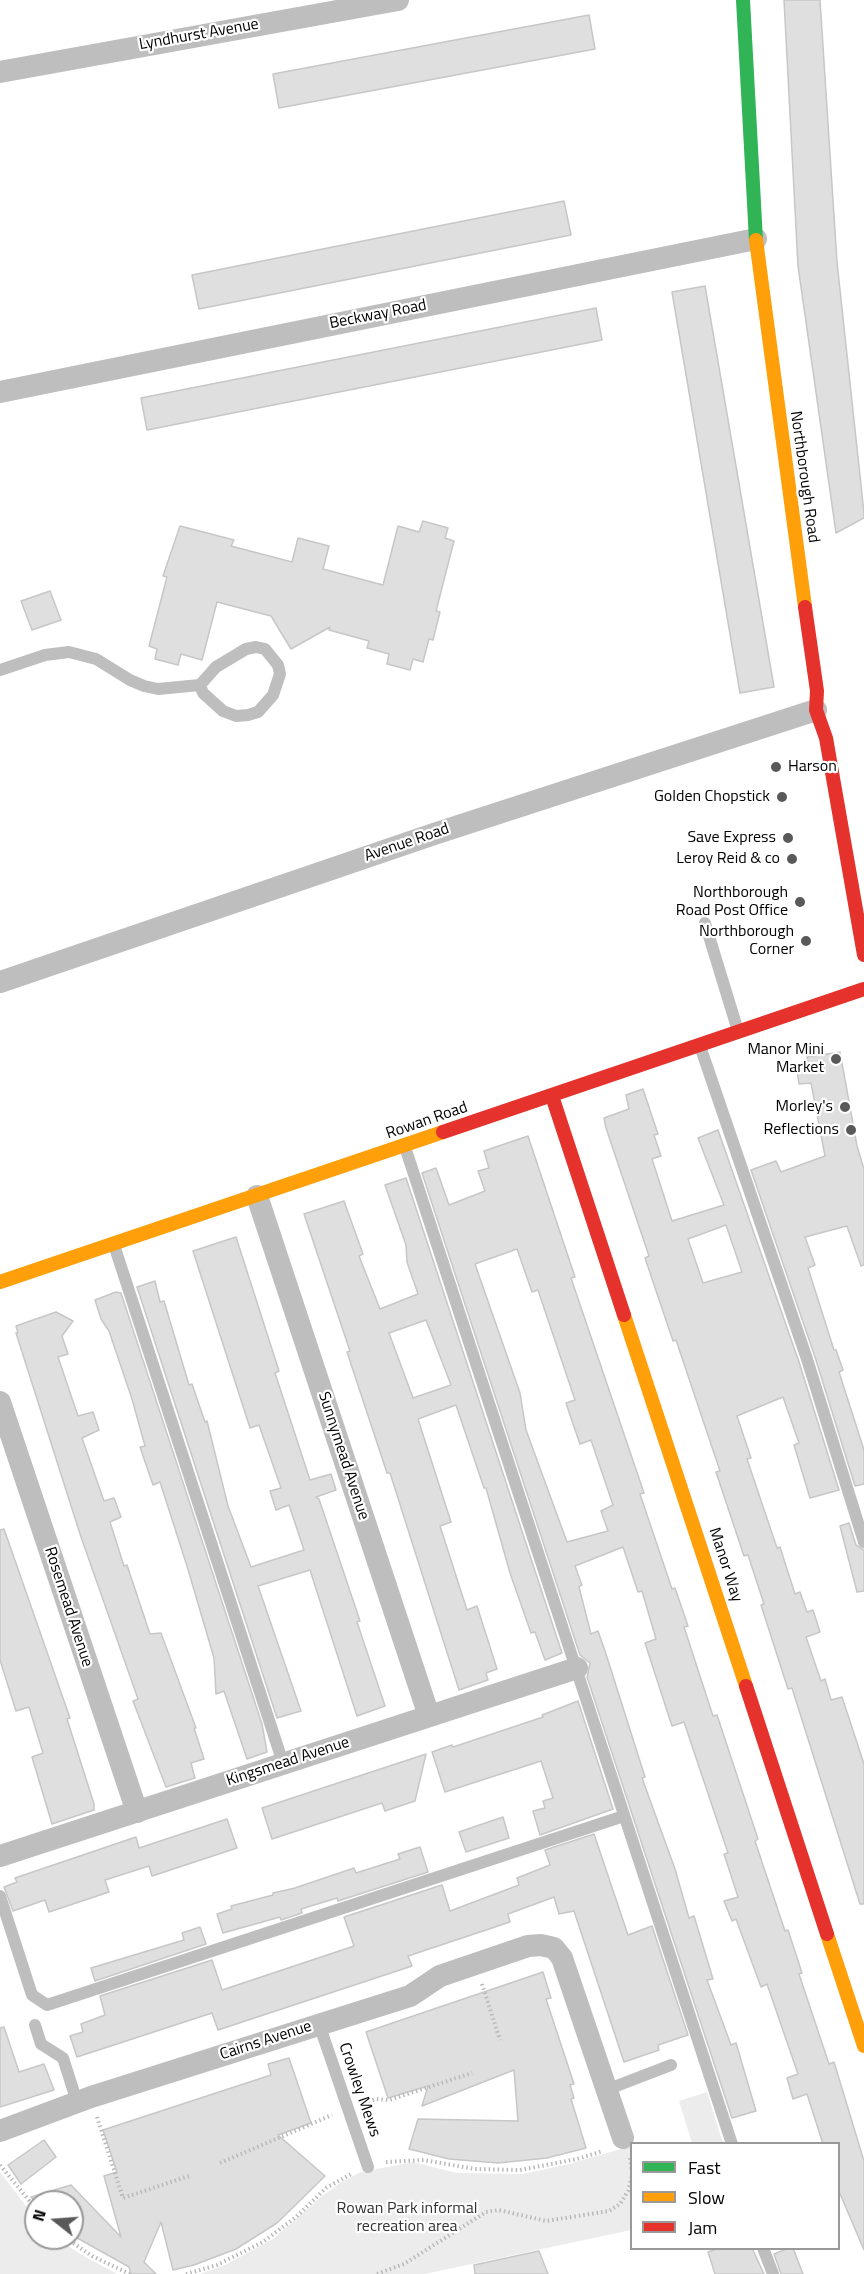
<!DOCTYPE html>
<style>
body{margin:0}
#map{position:relative;width:864px;height:2274px;overflow:hidden;background:#fff;font-family:"Titillium Web",sans-serif}
canvas{display:block}
.legend{position:absolute;left:630px;top:2142px;width:210px;height:108px;box-sizing:border-box;background:#fff;border:2px solid #999;margin:0;padding:8px 10px;list-style:none;font-size:18px;color:#000}
.legend li{display:flex;align-items:center;gap:12px;height:30px}
.legend b{width:30px;border:2px solid #999}
.north{position:absolute;left:24px;top:2190px;width:60px;height:60px;box-sizing:border-box;background:#fff;border:2px solid #999;border-radius:50%;rotate:287deg;font-size:16px;font-weight:700;line-height:24px;text-align:center;color:#000}
.north::after{content:'';display:block;margin:auto;width:21px;height:27px;background:#595959;clip-path:polygon(50% 0,100% 100%,50% 72%,0 100%)}
</style>
<div id="map">
<canvas width="864" height="2274"></canvas>
<ul class="legend">
<li><b style="height:8px;background:#30b455"></b>Fast</li>
<li><b style="height:8px;background:#ff9f0a"></b>Slow</li>
<li><b style="height:8px;background:#e5322d"></b>Jam</li>
</ul>
<div class="north">N</div>
</div>
<script>
const g = document.querySelector('canvas').getContext('2d');
g.lineJoin = 'round';
function paint(path, color) {
  g.fillStyle = color;
  g.fill(path, 'evenodd');
}
function shape(rows) {
  const path = new Path2D();
  for (const r of rows) {
    path.moveTo(r[0], r[1]);
    for (let i = 2; i < r.length; i += 2) path.lineTo(r[i], r[i + 1]);
  }
  return path;
}
function strokePath(path, color, width, dash) {
  g.strokeStyle = color;
  g.lineWidth = width;
  g.lineCap = dash ? 'butt' : 'round';
  g.setLineDash(dash || []);
  g.stroke(path);
}
function write(font, color, halo, rows, align = 'center') {
  g.font = font + ' "Titillium Web",sans-serif';
  g.lineWidth = 4.5;
  g.setLineDash([]);
  g.textBaseline = 'middle';
  g.strokeStyle = halo;
  g.fillStyle = color;
  for (const [text, x, y, turn = 0] of rows) {
    g.save();
    g.translate(x, y);
    g.rotate((+turn || 0) * Math.PI / 180);
    g.textAlign = isNaN(turn) ? turn : align;
    if (halo) g.strokeText(text, 0, 0);
    g.fillText(text, 0, 0);
    g.restore();
  }
}
paint(shape([
 [707,2092,721,2137,724,2143,692,2143,679,2101],
 [631,2146,631,2230,425,2274,200,2274,225,2265,273,2239,321,2197,343,2181,361,2172,413,2162,457,2173,523,2174,569,2164],
 [0,2172,36,2219,36,2238,57,2238,80,2254,117,2274,0,2274]
]), '#ececec');
const building = shape([
 [784,0,820,0,837,262,864,513,864,518,836,533,798,266,784,0],
 [589,15,595,49,279,108,273,74,589,15],
 [564,201,571,235,199,309,192,275,564,201],
 [705,286,774,687,740,693,672,292,705,286],
 [596,308,602,340,147,430,141,398,596,308],
 [423,521,448,528,445,538,454,541,436,611,440,612,433,640,429,639,423,662,413,659,410,670,387,664,389,654,367,648,369,641,329,630,330,627,291,649,271,616,217,602,202,660,181,654,178,665,155,659,157,649,149,646,167,577,163,576,180,526,234,540,231,546,292,562,298,538,329,546,323,569,383,585,398,526,419,532,423,521],
 [50,591,61,620,32,630,21,601,50,591],
 [840,1052,857,1146,864,1169,864,1265,861,1266,847,1226,805,1237,815,1265,808,1268,834,1350,836,1350,843,1370,839,1372,864,1450,864,1484,855,1486,815,1357,751,1170,776,1161,781,1172,825,1156,811,1083,799,1084,796,1063,808,1062,807,1057,840,1052],
 [643,1089,658,1134,654,1135,661,1156,652,1159,672,1221,724,1205,698,1138,718,1130,799,1362,839,1490,810,1498,794,1445,799,1443,783,1397,737,1416,751,1458,747,1459,777,1548,780,1547,795,1594,800,1592,807,1612,813,1610,820,1632,806,1637,821,1681,825,1679,831,1700,842,1697,864,1764,864,1904,860,1904,792,1688,788,1689,761,1605,764,1604,748,1555,744,1556,716,1472,720,1471,676,1340,673,1341,645,1258,649,1256,606,1128,604,1118,629,1109,626,1095,643,1089],
 [726,1225,742,1272,703,1283,688,1239,726,1225],
 [528,1136,575,1277,571,1278,644,1493,640,1494,672,1589,675,1588,688,1626,684,1627,713,1716,717,1715,758,1839,755,1841,785,1931,788,1930,802,1973,799,1974,829,2064,834,2062,864,2161,864,2250,838,2189,838,2144,823,2144,807,2094,793,2099,787,2078,798,2074,767,1984,761,1987,736,1919,732,1921,724,1901,738,1897,724,1854,728,1853,684,1722,672,1726,645,1643,656,1639,642,1591,638,1592,623,1547,575,1566,582,1585,579,1587,591,1634,598,1631,606,1654,645,1777,642,1778,675,1869,689,1918,694,1916,713,1979,707,1980,731,2045,736,2043,756,2111,732,2118,587,1677,590,1663,580,1655,422,1173,436,1168,449,1205,485,1191,478,1171,489,1168,484,1151,528,1136],
 [517,1249,532,1292,538,1290,575,1400,566,1403,573,1424,580,1444,591,1440,613,1505,601,1511,608,1531,567,1542,526,1430,520,1393,475,1264,517,1249],
 [406,1178,562,1653,545,1660,535,1632,531,1633,510,1573,486,1488,484,1488,456,1405,418,1419,451,1522,440,1526,467,1610,477,1606,497,1669,486,1673,488,1680,459,1690,390,1473,387,1473,347,1352,350,1351,304,1214,344,1201,363,1254,359,1256,380,1309,418,1294,407,1262,406,1245,385,1185,406,1178],
 [426,1320,451,1385,413,1398,389,1333,426,1320],
 [236,1237,279,1371,275,1373,310,1480,331,1474,336,1490,316,1497,319,1499,360,1621,357,1622,385,1706,357,1716,310,1570,258,1586,301,1711,277,1718,137,1287,155,1281,160,1302,164,1301,189,1385,192,1384,205,1422,207,1421,228,1506,251,1567,304,1550,289,1505,276,1510,270,1491,281,1488,259,1425,250,1428,193,1251,236,1237],
 [116,1292,121,1293,262,1724,267,1752,247,1759,224,1691,216,1694,214,1658,187,1566,160,1482,153,1485,140,1447,145,1446,132,1399,109,1331,101,1319,95,1300,116,1292],
 [56,1312,73,1321,62,1336,68,1354,58,1357,78,1416,93,1412,99,1430,82,1438,104,1501,114,1498,121,1517,110,1522,124,1566,127,1565,150,1634,161,1633,196,1728,194,1728,204,1759,191,1763,195,1778,166,1787,133,1701,138,1699,81,1537,16,1333,18,1333,16,1326,56,1312],
 [849,1523,856,1545,864,1550,864,1591,857,1592,840,1526,849,1523],
 [4,1529,70,1718,67,1719,94,1804,94,1810,52,1824,32,1757,43,1753,29,1707,16,1711,0,1660,0,1530,4,1529],
 [578,1701,613,1809,540,1835,533,1811,545,1808,543,1801,553,1798,541,1761,445,1792,432,1752,452,1745,453,1747,543,1717,542,1715,578,1701],
 [426,1754,415,1801,385,1811,382,1803,272,1839,262,1808,426,1754],
 [503,1817,509,1838,466,1852,459,1832,503,1817],
 [227,1819,237,1848,152,1876,149,1866,105,1880,109,1892,49,1912,45,1900,13,1911,4,1887,17,1882,15,1878,136,1837,139,1848,227,1819],
 [594,1834,628,1935,652,1926,688,2035,658,2045,659,2050,624,2062,574,1911,559,1914,554,1897,508,1914,510,1922,408,1956,412,1966,218,2030,212,2013,77,2057,70,2036,83,2032,81,2024,105,2015,100,1996,212,1960,222,1990,354,1946,344,1917,442,1885,450,1911,519,1885,517,1878,550,1865,545,1850,594,1834],
 [420,1847,428,1872,338,1901,337,1898,301,1909,302,1913,281,1920,280,1917,223,1933,217,1914,232,1909,231,1906,273,1895,273,1893,295,1888,354,1868,356,1873,400,1859,398,1854,420,1847],
 [200,1927,206,1944,95,1981,91,1968,184,1940,182,1933,200,1927],
 [543,1972,551,1998,546,1999,574,2084,570,2085,574,2098,571,2099,586,2148,547,2158,498,2163,449,2159,409,2149,418,2119,518,2121,514,2070,422,2106,428,2086,388,2098,366,2032,543,1972],
 [4,2027,19,2072,44,2064,54,2090,0,2107,0,2028,4,2027],
 [289,2058,311,2123,278,2135,325,2176,277,2223,236,2249,194,2265,173,2270,161,2222,144,2262,156,2274,131,2274,129,2267,72,2235,72,2202,36,2203,31,2197,71,2185,121,2237,104,2176,117,2172,103,2130,271,2075,268,2064,289,2058],
 [44,2140,56,2157,21,2184,8,2165,44,2140],
 [720,2248,752,2248,764,2274,715,2274,708,2252,720,2248],
 [789,2248,793,2248,803,2274,781,2274,774,2254,789,2248],
 [539,2251,548,2274,475,2274,474,2265,539,2251]
]);
paint(building, '#dfdfdf');
strokePath(building, '#c7c7c7', 1.5);
strokePath(shape([
 [482,1984,500,2040],
 [364,2103,376,2099,389,2100,472,2073],
 [97,2117,123,2198,189,2176],
 [630,2158,632,2172],
 [386,2162,424,2160,475,2169,520,2170,577,2159,603,2151],
 [220,2163,332,2115],
 [0,2165,36,2209],
 [66,2238,92,2256,130,2274],
 [186,2274,217,2265,263,2242,296,2217,326,2188,351,2174],
 [377,2274,404,2264,486,2212,499,2210,546,2221,609,2211,620,2204,628,2191,632,2175]
]), '#b9b9b9', 4, [1.5, 3]);
strokePath(shape([
 [256,647,265,649,278,665,280,674,273,695,258,712,248,715,236,716,223,711,203,693,200,685,216,667,246,649,256,647],
 [0,670,45,655,69,652,96,659,130,680,144,686,158,689,200,685],
 [705,923,738,1031],
 [700,1046,807,1359,864,1542],
 [405,1147,732,2144],
 [114,1245,283,1763],
 [0,1896,32,1995,47,2005,624,1816],
 [319,2024,368,2167],
 [35,2025,41,2044,63,2058,77,2102],
 [606,2090,671,2065],
 [763,2248,773,2274]
]), '#bebebe', 12);
strokePath(shape([
 [0,72,398,0],
 [0,392,756,239],
 [0,982,434,834,816,710],
 [257,1196,429,1716],
 [0,1402,137,1812],
 [0,1856,577,1668],
 [0,2131,91,2097,410,1996,440,1976,528,1946,541,1945,554,1948,562,1958,623,2138]
]), '#bebebe', 22);
strokePath(shape([
 [743,0,756,240]
]), '#30b455', 14);
strokePath(shape([
 [756,240,805,607],
 [0,1282,443,1132],
 [624,1315,746,1686],
 [827,1934,864,2046]
]), '#ff9f0a', 14);
strokePath(shape([
 [805,607,817,691,816,710,826,738,864,955],
 [552,1096,624,1315],
 [443,1132,864,989],
 [746,1686,827,1934]
]), '#e5322d', 14);
for (const [x, y, r, color] of [
 [776,767,6,"#595959"],
 [782,797,6,"#595959"],
 [788,838,6,"#595959"],
 [792,859,6,"#595959"],
 [800,902,6,"#595959"],
 [806,941,6,"#595959"],
 [836,1059,6,"#595959"],
 [845,1107,6,"#595959"],
 [851,1130,6,"#595959"]
]) {
  const dot = new Path2D();
  dot.arc(x, y, r, 0, 2 * Math.PI);
  g.fillStyle = color;
  g.fill(dot);
  strokePath(dot, '#fff', 2);
}
write('16px', '#000', '#fff', [
 ["Lyndhurst Avenue",199,35,-10],
 ["Beckway Road",378,315,-11],
 ["Northborough Road",804,477,82],
 ["Avenue Road",407,843,-19],
 ["Rowan Road",427,1121,-19],
 ["Sunnymead Avenue",343,1456,72],
 ["Manor Way",725,1565,72],
 ["Rosemead Avenue",68,1607,72],
 ["Kingsmead Avenue",288,1762,-18],
 ["Cairns Avenue",266,2041,-18],
 ["Crowley Mews",359,2090,71]
]);
write('16px', '#000', '#fff', [
 ["Harson",788,767,"left"],
 ["Golden Chopstick",770,797],
 ["Save Express",776,838],
 ["Leroy Reid & co",780,859],
 ["Northborough",788,893],
 ["Road Post Office",788,911],
 ["Northborough",794,932],
 ["Corner",794,950],
 ["Manor Mini",824,1050],
 ["Market",824,1068],
 ["Morley's",833,1107],
 ["Reflections",839,1130]
], 'right');
write('16px', '#333', '#fff', [
 ["Rowan Park informal",407,2209],
 ["recreation area",407,2227]
]);
</script>
